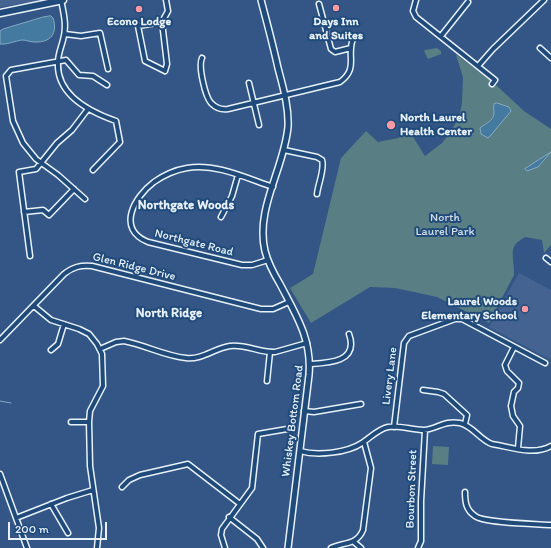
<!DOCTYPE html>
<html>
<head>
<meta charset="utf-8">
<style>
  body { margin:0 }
  #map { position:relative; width:551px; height:548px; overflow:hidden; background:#335686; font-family:Itim,sans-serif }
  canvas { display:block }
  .scale { position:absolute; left:8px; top:522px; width:99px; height:18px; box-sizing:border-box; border:2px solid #e8f1f8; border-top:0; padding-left:5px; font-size:12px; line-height:14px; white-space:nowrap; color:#e8f1f8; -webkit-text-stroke:3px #1f4a7a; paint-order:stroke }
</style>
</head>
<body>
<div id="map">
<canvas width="551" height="548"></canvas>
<div class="scale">200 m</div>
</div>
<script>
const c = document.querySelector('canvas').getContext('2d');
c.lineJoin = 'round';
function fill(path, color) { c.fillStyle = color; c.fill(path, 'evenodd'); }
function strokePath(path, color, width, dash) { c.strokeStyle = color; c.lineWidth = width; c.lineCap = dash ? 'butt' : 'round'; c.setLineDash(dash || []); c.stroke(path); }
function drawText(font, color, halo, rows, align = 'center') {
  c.font = font + ' Itim,sans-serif'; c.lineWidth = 4; c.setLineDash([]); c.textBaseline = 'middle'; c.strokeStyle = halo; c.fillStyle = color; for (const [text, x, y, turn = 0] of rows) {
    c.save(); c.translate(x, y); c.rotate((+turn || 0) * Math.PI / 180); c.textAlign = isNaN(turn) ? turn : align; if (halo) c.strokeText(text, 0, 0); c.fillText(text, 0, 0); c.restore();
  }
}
fill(new Path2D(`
  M 0,0 L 43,0 L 0,7 Z
  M 519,273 L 551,290 L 551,360 L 489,327 Z`), '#456391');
fill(new Path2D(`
  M 437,48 L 441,51 L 441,54 L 428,59 L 424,51 L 425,50 Z
  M 456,55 L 457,55 L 496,85 L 524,111 L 551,129 L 551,245 L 544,253 L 542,240 L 525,237 C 522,239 517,242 515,245 C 510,251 515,267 514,275 L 489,323 L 437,297 L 395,288 L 370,287 L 311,323 L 290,288 L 313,274 L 341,158 L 366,131 L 378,142 L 398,138 L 410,132 L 425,156 L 442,143 L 452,130 L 460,114 L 462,103 L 463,77 Z
  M 433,446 L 449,447 L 448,465 L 432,464 Z`), '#597e83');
const water = new Path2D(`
  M 51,16 L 53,18 C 58,33 51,43 34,42 C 30,42 27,40 22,40 C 15,41 6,45 0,44 L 0,31 L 3,29 L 43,17 Z
  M 497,103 L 509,107 L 511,111 L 491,135 L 488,138 L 481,134 L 480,128 C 485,124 493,121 494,114 C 494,110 493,108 494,104 Z
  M 551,152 L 538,167 L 527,171 L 525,169 Z`);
fill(water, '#447aa0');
strokePath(water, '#86aac3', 1);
strokePath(new Path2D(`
  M 0,401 L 11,403`), '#86aac3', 1);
const minor = new Path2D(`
  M 61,0 C 64,14 67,27 63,40 C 61,48 58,54 58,62 C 56,95 90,112 116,121 L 120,142 L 93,170
  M 416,0 L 413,11 L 416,17 L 495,80 L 492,84
  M 319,4 L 331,49 L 335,52 L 351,48
  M 162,22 L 138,26 L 145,61 L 165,71 L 167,64 L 162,22 L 168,11 L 166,0
  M 65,34 L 81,36 L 100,33 L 108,69
  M 441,36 L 468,2
  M 540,48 L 551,58
  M 202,58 C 198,66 205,96 211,103 C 216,108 222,110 228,109 L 340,82 C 359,68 346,56 353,39
  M 478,66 L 493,49 L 544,0
  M 249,83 L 259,125
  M 284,150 L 317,157 L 322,160 C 325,169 318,184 317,194
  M 85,199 L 58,175 L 36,159 L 23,143 L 13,121 L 6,76 L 11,70 L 66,60 L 79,75 L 93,76 L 107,85
  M 24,212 L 43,210 L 49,215 L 74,189
  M 221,217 L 232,196 L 238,175
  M 30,256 L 19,172 L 36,169 L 57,143 L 72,130 L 88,109
  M 546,258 L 551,262
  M 268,260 L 252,265 L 242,265 L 148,242 C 116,229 134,197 154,182 C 164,175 175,170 187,168 C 216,163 246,178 273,187
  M 34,306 L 51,320 L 79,329 L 89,334 L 97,344 L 102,354 L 103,386 L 90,411 L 89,422 L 90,466 L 99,528 L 97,548
  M 0,340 L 64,274 C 73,267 80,265 92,266 L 261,309 L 273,309 L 289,302
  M 514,347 L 505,365 L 507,371 L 519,383 L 518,388 L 514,392 L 511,406 L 513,416 L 520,426 L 518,448
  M 100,349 L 116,342 L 124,341 C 145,345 165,356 186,358 C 202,360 215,348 230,346 C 246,344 260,353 275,352 L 307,343
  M 51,350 L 58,344 L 64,324
  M 310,364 C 329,363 359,362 349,334
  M 267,381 L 270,352
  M 423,390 L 438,392 L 444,394 L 467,415 L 465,424
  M 304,411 L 314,412 L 361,404
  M 71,422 L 89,422
  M 394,427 L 404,343 L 409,336 L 455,319 L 462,319 L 545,363
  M 300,451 C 317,456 347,453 362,443 C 370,438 378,429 388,427 C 400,425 412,430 424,430 C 437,429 444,420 460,423 C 473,426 480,440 492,444 C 511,447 533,456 551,446
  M 0,474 L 27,548
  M 122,487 L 129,480 L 140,475 L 188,464 L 240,504
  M 465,492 C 465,502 466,510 475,516 C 483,523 537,524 551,525
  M 51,504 L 68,533
  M 229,517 L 257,539 L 263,548
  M 16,518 L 67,498 L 93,490
  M 354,542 L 361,548
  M 225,548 L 221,535 L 222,529 L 252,488 L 258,434 L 293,428
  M 331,548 C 344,542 357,545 363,530 L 371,468 L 364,442
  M 418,548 L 421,541 L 421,501 L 425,430`);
const tertiary = new Path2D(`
  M 261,0 C 267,23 273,45 278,68 C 283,87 289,107 288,127 C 284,169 255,209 265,251 C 268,263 274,274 280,284 C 296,315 312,339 309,375 L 288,548`);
const primary = new Path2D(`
  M 0,13 L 63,0`);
strokePath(minor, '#e8f1f8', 7);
strokePath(tertiary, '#e8f1f8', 8);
strokePath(primary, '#e8f1f8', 9);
strokePath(minor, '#1f4a7a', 4);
strokePath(tertiary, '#1f4a7a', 5);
strokePath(primary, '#1f4a7a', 6);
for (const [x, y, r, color] of [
  [336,8,4,"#ff9aa2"],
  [139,9,4,"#ff9aa2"],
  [391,125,5,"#ff9aa2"],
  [525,309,4,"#ff9aa2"]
]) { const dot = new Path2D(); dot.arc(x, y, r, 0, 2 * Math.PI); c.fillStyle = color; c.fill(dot); strokePath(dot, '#1f4a7a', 1.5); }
drawText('bold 12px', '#e8f1f8', '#1f4a7a', [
  ["Econo Lodge",139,22],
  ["Days Inn",336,22],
  ["and Suites",336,36],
  ["North Laurel",400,118,"left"],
  ["Health Center",400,132,"left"],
  ["Laurel Woods",517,302,"right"],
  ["Elementary School",517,316,"right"]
]);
drawText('12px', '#d3e0e6', '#1f4a7a', [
  ["North",445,218],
  ["Laurel Park",445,232]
]);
drawText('12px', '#e8f1f8', '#1f4a7a', [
  ["Northgate Road",194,243,14],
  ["Glen Ridge Drive",134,267,14],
  ["Livery Lane",390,376,-83],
  ["Whiskey Bottom Road",293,421,-83],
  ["Bourbon Street",412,489,-88]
]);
drawText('bold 13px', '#e8f1f8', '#1f4a7a', [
  ["Northgate Woods",186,206],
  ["North Ridge",169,314]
]);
</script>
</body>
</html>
